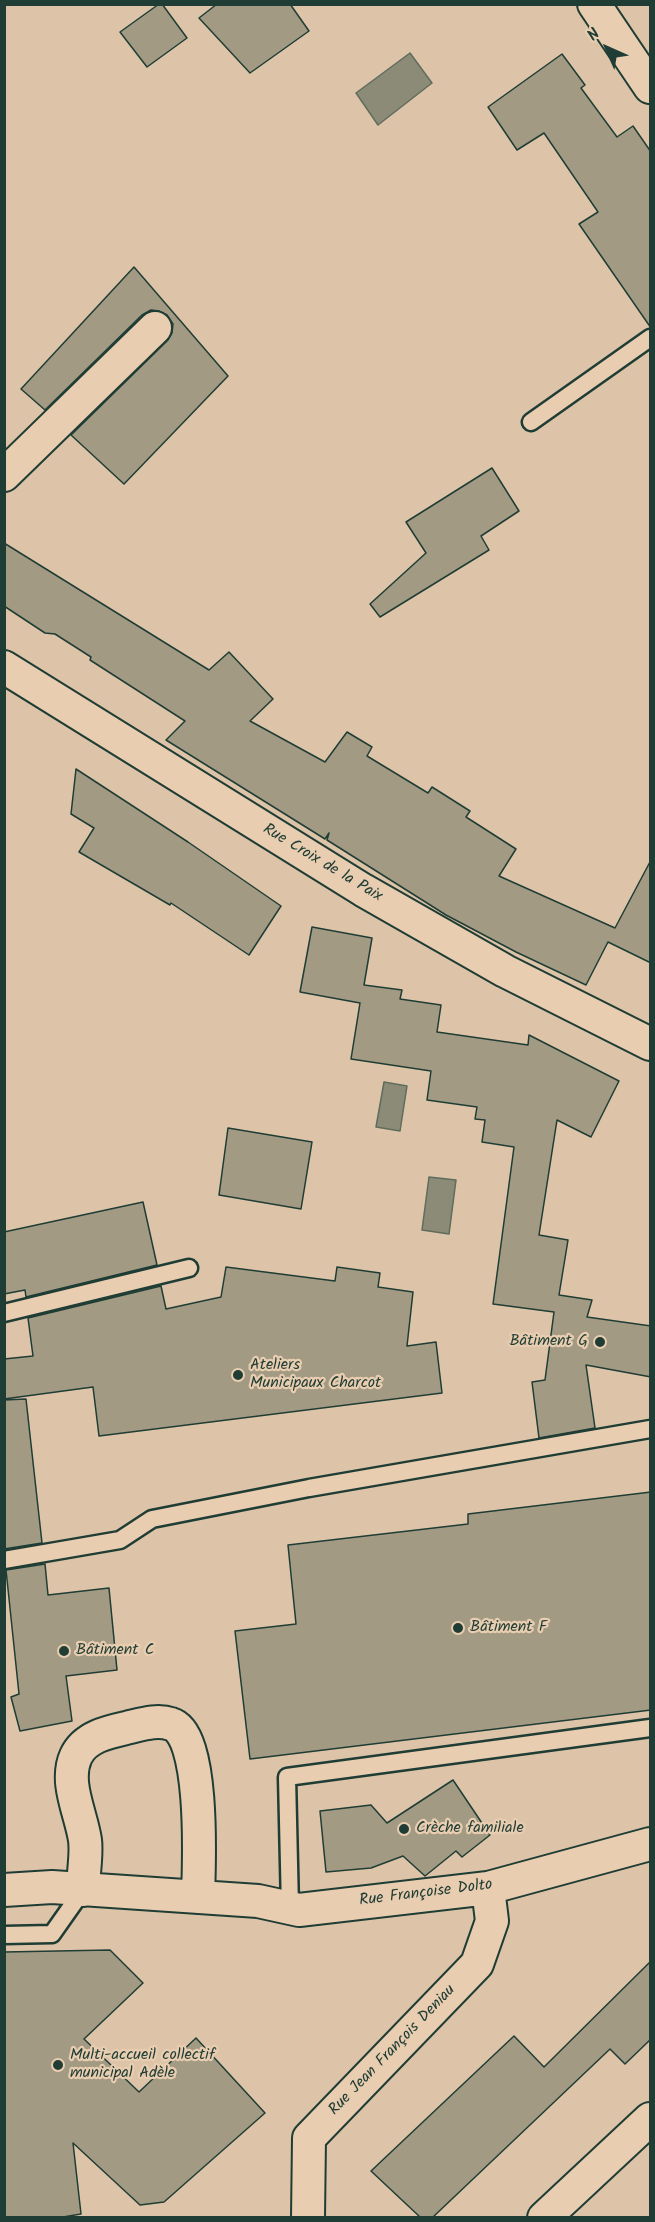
<!DOCTYPE html>
<html>
<head>
<meta charset="utf-8">
<style>
  body { margin:0 }
  #map { position:relative; width:655px; height:2222px; overflow:hidden; background:#ddc4a8; font-family:Kalam,sans-serif }
  canvas { display:block }
  .frame { position:absolute; inset:0; border:6px solid #1f3d34; pointer-events:none }
  .north { position:absolute; left:577px; top:18px; width:60px; height:60px; -webkit-text-stroke:4px #e9cdb0; paint-order:stroke; rotate:315deg; font-size:16px; font-weight:700; line-height:24px; text-align:center; color:#1f3d34 }
  .north::after { content:''; display:block; margin:auto; width:21px; height:27px; background:#1f3d34; clip-path:polygon(50% 0,100% 100%,50% 72%,0 100%) }
</style>
</head>
<body>
<div id="map">
<canvas width="655" height="2222"></canvas>
<div class="frame"></div>
<div class="north">N</div>
</div>
<script>
const c = document.querySelector('canvas').getContext('2d');
c.lineJoin = 'round';
function fill(path, color) { c.fillStyle = color; c.fill(path, 'evenodd'); }
function strokePath(path, color, width, dash) { c.strokeStyle = color; c.lineWidth = width; c.lineCap = dash ? 'butt' : 'round'; c.setLineDash(dash || []); c.stroke(path); }
function drawText(font, color, halo, rows, align = 'center') {
  c.font = font + ' Kalam,sans-serif'; c.lineWidth = 4.5; c.setLineDash([]); c.textBaseline = 'middle'; c.strokeStyle = halo; c.fillStyle = color; for (const [text, x, y, turn = 0] of rows) {
    c.save(); c.translate(x, y); c.rotate((+turn || 0) * Math.PI / 180); c.textAlign = isNaN(turn) ? turn : align; if (halo) c.strokeText(text, 0, 0); c.fillText(text, 0, 0); c.restore();
  }
}
const water = new Path2D(`
  M 410,53 L 432,83 L 378,125 L 356,93 Z
  M 384,1082 L 407,1086 L 400,1131 L 376,1127 Z
  M 429,1177 L 456,1180 L 449,1234 L 422,1230 Z`);
fill(water, '#8c8b77');
strokePath(water, '#606c5c', 1.5);
const building = new Path2D(`
  M 159,4 L 162,4 L 187,38 L 147,67 L 120,32 Z
  M 217,4 L 290,4 L 309,31 L 250,73 L 199,18 Z
  M 562,54 L 585,85 L 581,88 L 617,137 L 633,126 L 651,152 L 651,328 L 579,224 L 598,212 L 544,133 L 517,150 L 488,107 Z
  M 134,267 L 228,376 L 124,484 L 71,435 L 168,340 L 172,333 L 173,324 L 167,315 L 159,311 L 151,310 L 142,315 L 45,410 L 21,389 Z
  M 492,468 L 519,511 L 481,536 L 489,550 L 380,617 L 370,604 L 426,553 L 406,522 Z
  M 4,543 L 209,670 L 229,652 L 273,699 L 250,721 L 325,762 L 347,732 L 372,747 L 367,756 L 428,793 L 432,787 L 470,811 L 466,817 L 516,849 L 499,876 L 615,928 L 651,860 L 651,963 L 608,942 L 586,985 L 516,952 L 446,915 L 327,840 L 329,833 L 325,839 L 166,740 L 185,721 L 90,660 L 91,657 L 55,634 L 45,633 L 4,606 Z
  M 76,769 L 188,842 L 281,906 L 249,955 L 171,903 L 170,905 L 79,852 L 94,828 L 71,814 Z
  M 312,927 L 372,938 L 364,985 L 402,990 L 400,999 L 441,1005 L 437,1032 L 528,1045 L 529,1035 L 619,1081 L 591,1137 L 557,1120 L 539,1235 L 568,1240 L 559,1295 L 592,1300 L 587,1317 L 651,1326 L 651,1377 L 586,1365 L 595,1428 L 539,1438 L 532,1382 L 545,1380 L 554,1312 L 493,1304 L 514,1147 L 482,1142 L 485,1120 L 475,1119 L 477,1107 L 427,1100 L 431,1071 L 351,1059 L 360,1003 L 300,992 Z
  M 228,1128 L 312,1142 L 301,1209 L 219,1195 Z
  M 143,1202 L 157,1265 L 26,1297 L 25,1290 L 4,1294 L 4,1232 Z
  M 226,1267 L 335,1281 L 337,1267 L 380,1273 L 378,1287 L 413,1292 L 407,1346 L 436,1342 L 442,1393 L 99,1436 L 93,1387 L 4,1399 L 4,1359 L 33,1356 L 28,1318 L 161,1286 L 166,1309 L 221,1297 Z
  M 26,1399 L 42,1543 L 4,1549 L 4,1400 Z
  M 651,1492 L 651,1710 L 250,1759 L 235,1631 L 296,1624 L 288,1545 L 468,1524 L 468,1514 Z
  M 45,1564 L 48,1595 L 109,1588 L 117,1670 L 66,1676 L 72,1721 L 20,1731 L 11,1697 L 19,1694 L 6,1570 Z
  M 453,1780 L 490,1835 L 462,1857 L 456,1851 L 425,1876 L 403,1856 L 371,1868 L 326,1872 L 320,1811 L 371,1805 L 387,1823 Z
  M 110,1950 L 143,1983 L 84,2039 L 139,2092 L 196,2038 L 265,2113 L 164,2202 L 140,2205 L 73,2143 L 81,2214 L 63,2217 L 4,2217 L 4,1952 Z
  M 651,1961 L 651,2039 L 625,2064 L 610,2049 L 433,2217 L 420,2217 L 371,2171 L 514,2036 L 544,2067 Z`);
fill(building, '#a39a84');
strokePath(building, '#1f3d34', 1.5);
const lane = new Path2D(`
  M 531,422 L 650,338
  M 4,1313 L 189,1268
  M 4,1560 L 120,1540 L 152,1519 L 309,1488 L 650,1429
  M 290,1908 L 287,1777 L 650,1728
  M 4,1935 L 52,1934 L 83,1890`);
const street = new Path2D(`
  M 594,4 L 650,87
  M 4,475 L 155,328
  M 4,667 L 363,890 L 505,971 L 650,1044
  M 4,1890 L 52,1887 L 258,1901 L 299,1910 L 488,1888 L 650,1844
  M 83,1890 C 83,1874 87,1855 85,1840 C 81,1813 64,1782 76,1756 C 85,1737 108,1732 126,1728 C 140,1725 156,1719 171,1724 C 205,1734 199,1866 198,1897
  M 308,2218 L 309,2138 L 477,1964 L 492,1921 L 488,1888
  M 544,2218 L 650,2119`);
strokePath(lane, '#1f3d34', 21);
strokePath(street, '#1f3d34', 36);
strokePath(lane, '#e9cdb0', 16);
strokePath(street, '#e9cdb0', 32);
for (const [x, y, r, color] of [
  [600,1342,6,"#1f3d34"],
  [238,1375,6,"#1f3d34"],
  [458,1628,6,"#1f3d34"],
  [64,1651,6,"#1f3d34"],
  [404,1829,6,"#1f3d34"],
  [58,2065,6,"#1f3d34"]
]) { const dot = new Path2D(); dot.arc(x, y, r, 0, 2 * Math.PI); c.fillStyle = color; c.fill(dot); strokePath(dot, '#e9cdb0', 2); }
drawText('16px', '#1f3d34', '#e9cdb0', [
  ["Rue Croix de la Paix",322,864,31],
  ["Rue Françoise Dolto",426,1894,-7],
  ["Rue Jean François Deniau",393,2051,-46]
]);
drawText('16px', '#1f3d34', '#e9cdb0', [
  ["Bâtiment G",588,1342,"right"],
  ["Ateliers",250,1366],
  ["Municipaux Charcot",250,1384],
  ["Bâtiment F",470,1628],
  ["Bâtiment C",76,1651],
  ["Crèche familiale",416,1829],
  ["Multi-accueil collectif",70,2056],
  ["municipal Adèle",70,2074]
], 'left');
</script>
</body>
</html>
